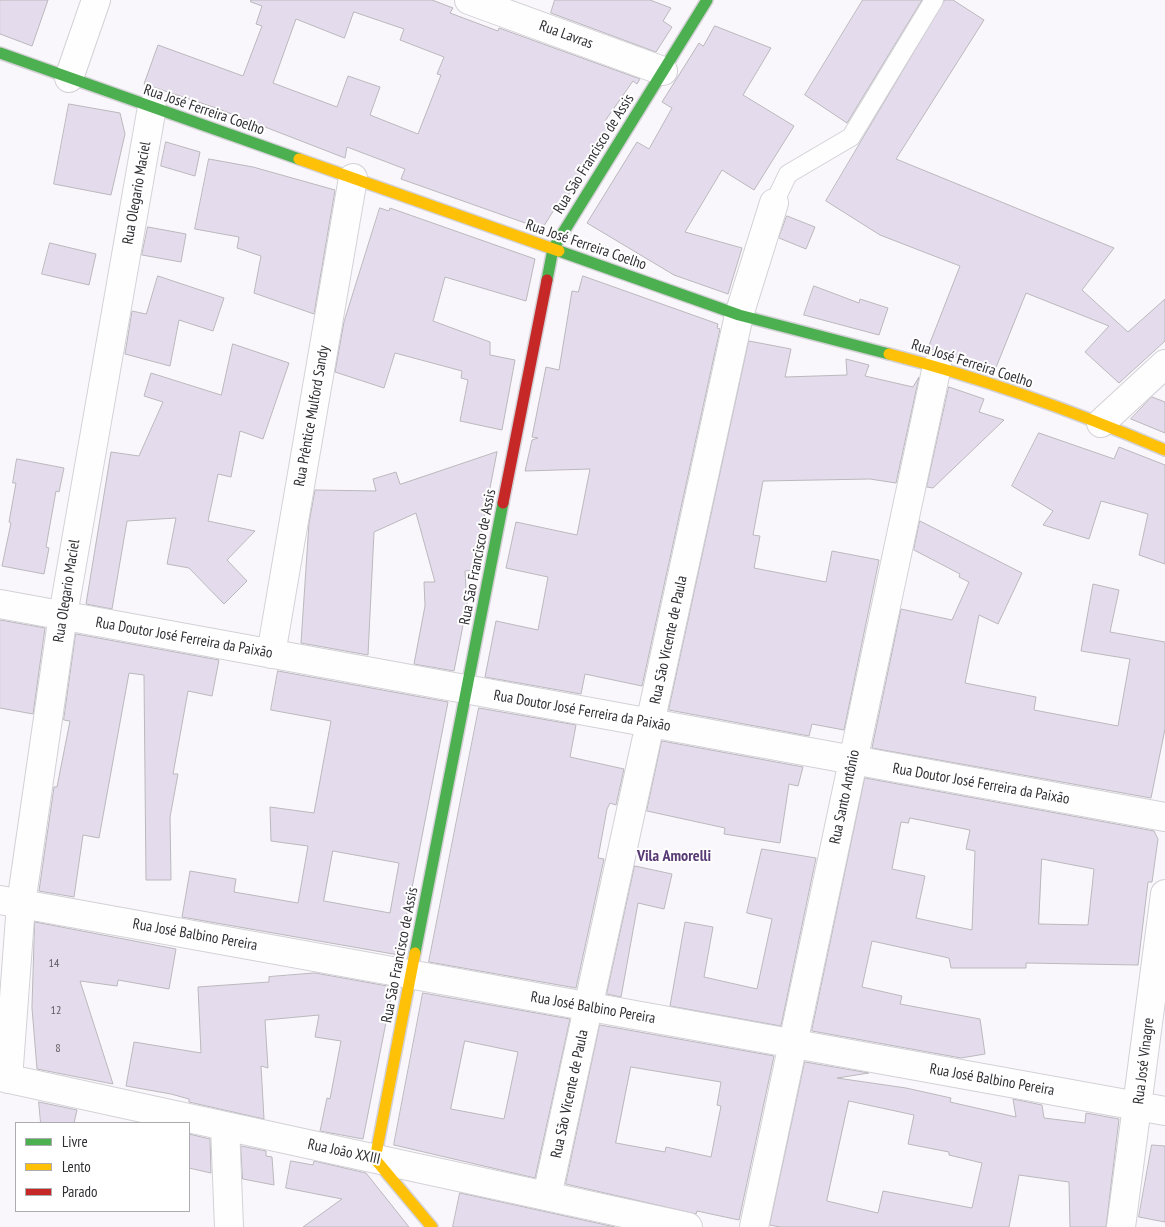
<!DOCTYPE html>
<html>
<head>
<meta charset="utf-8">
<style>
  body { margin:0 }
  #map { position:relative; width:1165px; height:1227px; overflow:hidden; background:#f9f6fc; font-family:"PT Sans Narrow",sans-serif }
  canvas { display:block }
  .legend { position:absolute; left:15px; top:1122px; width:175px; height:90px; box-sizing:border-box; background:#fff; border:1px solid #acabad; margin:0; padding:6px 9px; list-style:none; font-size:15px; color:#302e32 }
  .legend li { display:flex; align-items:center; gap:10px; height:25px }
  .legend b { width:25px; border:1px solid #acabad }
</style>
</head>
<body>
<div id="map">
<canvas width="1165" height="1227"></canvas>
<ul class="legend">
<li><b style="height:6px;background:#4caf50"></b>Livre</li>
<li><b style="height:6px;background:#ffc107"></b>Lento</li>
<li><b style="height:6px;background:#c62828"></b>Parado</li>
</ul>
</div>
<script>
const c = document.querySelector('canvas').getContext('2d');
c.lineJoin = 'round';
function fill(path, color) { c.fillStyle = color; c.fill(path, 'evenodd'); }
function strokePath(path, color, width, dash) { c.strokeStyle = color; c.lineWidth = width; c.lineCap = dash ? 'butt' : 'round'; c.setLineDash(dash || []); c.stroke(path); }
function drawText(font, color, halo, rows, align = 'center') {
  c.font = font + ' "PT Sans Narrow",sans-serif'; c.lineWidth = 4; c.setLineDash([]); c.textBaseline = 'middle'; c.strokeStyle = halo; c.fillStyle = color; for (const [text, x, y, turn = 0] of rows) {
    c.save(); c.translate(x, y); c.rotate((+turn || 0) * Math.PI / 180); c.textAlign = isNaN(turn) ? turn : align; if (halo) c.strokeText(text, 0, 0); c.fillText(text, 0, 0); c.restore();
  }
}
const building = new Path2D(`
  M 0,0 L 48,0 L 32,46 L 0,34 Z
  M 251,0 L 432,0 L 453,8 L 450,13 L 498,31 L 499,28 L 640,79 L 637,84 L 633,81 L 605,121 L 611,125 L 561,207 L 557,205 L 542,229 L 401,179 L 405,169 L 347,147 L 345,158 L 216,108 L 144,84 L 158,45 L 243,76 L 262,26 L 256,24 L 262,6 L 251,2 ZM 354,12 L 404,29 L 400,40 L 444,57 L 437,74 L 441,75 L 418,134 L 370,115 L 380,87 L 348,76 L 337,107 L 273,83 L 296,19 L 344,38 Z
  M 555,0 L 650,0 L 671,8 L 663,21 L 672,27 L 656,52 L 551,13 Z
  M 863,0 L 922,0 L 847,123 L 805,95 Z
  M 945,0 L 953,0 L 984,20 L 896,159 L 1114,248 L 1082,290 L 1128,332 L 1165,299 L 1165,341 L 1119,383 L 1085,352 L 1109,326 L 1026,293 L 995,370 L 928,348 L 960,266 L 880,235 L 826,201 Z
  M 715,26 L 771,48 L 743,95 L 794,126 L 754,190 L 722,170 L 685,232 L 742,248 L 728,294 L 674,275 L 587,223 L 637,142 L 649,149 L 672,108 L 662,102 L 699,43 L 703,46 Z
  M 69,104 L 120,113 L 125,134 L 111,195 L 54,184 Z
  M 166,142 L 200,152 L 195,176 L 161,166 Z
  M 209,159 L 253,167 L 335,190 L 314,314 L 254,293 L 261,256 L 237,248 L 239,237 L 195,229 Z
  M 380,208 L 389,211 L 390,208 L 535,259 L 526,301 L 445,277 L 433,321 L 490,342 L 490,355 L 515,360 L 502,430 L 460,421 L 468,380 L 461,378 L 462,371 L 395,353 L 384,388 L 335,372 L 344,322 Z
  M 787,216 L 815,227 L 806,249 L 779,238 Z
  M 148,227 L 186,234 L 181,262 L 142,255 Z
  M 50,243 L 96,254 L 89,285 L 42,274 Z
  M 158,276 L 224,298 L 213,331 L 179,320 L 170,366 L 125,354 L 132,311 L 146,314 Z
  M 583,276 L 718,324 L 717,328 L 720,329 L 642,686 L 585,674 L 581,694 L 485,677 L 496,621 L 538,630 L 548,577 L 506,568 L 516,522 L 577,535 L 590,469 L 525,471 L 532,440 L 538,438 L 532,437 L 546,367 L 559,370 L 572,291 L 578,292 Z
  M 814,286 L 859,303 L 860,299 L 888,308 L 879,335 L 804,315 Z
  M 749,341 L 791,349 L 785,377 L 847,375 L 846,359 L 869,365 L 865,376 L 913,387 L 919,377 L 896,483 L 870,479 L 763,481 L 753,535 L 760,536 L 754,568 L 826,582 L 832,551 L 879,560 L 844,730 L 812,724 L 809,736 L 669,710 Z
  M 233,344 L 289,363 L 263,439 L 240,431 L 231,477 L 218,474 L 208,521 L 255,531 L 227,560 L 247,581 L 224,604 L 189,568 L 167,564 L 176,518 L 127,521 L 112,609 L 86,604 L 111,452 L 139,456 L 163,402 L 144,396 L 151,373 L 221,395 Z
  M 949,387 L 984,399 L 979,412 L 1004,420 L 933,488 L 927,487 Z
  M 1152,397 L 1165,402 L 1165,433 L 1131,419 Z
  M 1039,433 L 1114,459 L 1119,447 L 1165,465 L 1165,564 L 1139,555 L 1148,514 L 1101,501 L 1089,539 L 1043,525 L 1053,511 L 1012,486 Z
  M 497,452 L 474,570 L 465,571 L 467,605 L 454,671 L 414,664 L 425,606 L 424,582 L 435,582 L 416,513 L 374,532 L 368,655 L 301,643 L 309,523 L 315,490 L 376,491 L 373,479 L 396,472 L 400,484 Z
  M 17,459 L 64,468 L 59,492 L 56,491 L 46,547 L 49,548 L 44,574 L 2,566 L 11,523 L 9,522 L 16,483 L 13,483 Z
  M 920,521 L 1022,573 L 998,624 L 979,615 L 965,683 L 1036,697 L 1034,710 L 1118,726 L 1130,659 L 1081,651 L 1093,584 L 1119,590 L 1110,632 L 1165,642 L 1165,729 L 1151,798 L 872,748 L 901,609 L 952,620 L 969,582 L 959,577 L 960,574 L 914,550 Z
  M 0,620 L 45,628 L 33,714 L 0,708 Z
  M 76,634 L 219,660 L 212,696 L 188,691 L 173,774 L 178,774 L 170,817 L 171,880 L 146,880 L 144,675 L 129,673 L 99,838 L 83,835 L 74,897 L 39,891 L 54,787 L 57,787 L 70,721 L 64,720 Z
  M 278,671 L 448,702 L 399,955 L 182,917 L 190,871 L 236,879 L 234,892 L 298,903 L 308,846 L 271,841 L 270,807 L 314,813 L 331,721 L 271,710 ZM 333,851 L 399,863 L 390,913 L 324,901 Z
  M 479,708 L 576,725 L 570,757 L 624,769 L 616,805 L 610,803 L 607,809 L 598,858 L 604,859 L 576,988 L 429,962 Z
  M 662,741 L 803,767 L 798,786 L 789,784 L 780,843 L 724,834 L 725,828 L 647,811 Z
  M 865,778 L 1154,831 L 1158,839 L 1152,882 L 1148,882 L 1138,965 L 1026,963 L 1026,968 L 951,968 L 949,958 L 872,941 L 862,987 L 902,996 L 900,1004 L 980,1019 L 985,1054 L 961,1058 L 812,1031 ZM 910,818 L 970,830 L 966,849 L 975,851 L 972,930 L 916,918 L 925,876 L 892,869 L 901,822 L 908,823 ZM 1042,859 L 1094,869 L 1088,925 L 1039,924 Z
  M 762,849 L 816,858 L 781,1026 L 670,1006 L 685,922 L 713,927 L 704,977 L 757,989 L 772,919 L 747,913 Z
  M 635,866 L 672,874 L 664,909 L 638,903 L 621,997 L 607,994 Z
  M 35,922 L 176,949 L 169,989 L 118,980 L 117,986 L 80,981 L 113,1084 L 37,1069 L 32,1008 Z
  M 315,973 L 393,987 L 363,1139 L 320,1131 L 327,1098 L 330,1099 L 341,1041 L 315,1037 L 319,1015 L 265,1020 L 268,1068 L 261,1066 L 264,1119 L 189,1102 L 189,1099 L 171,1094 L 126,1086 L 134,1042 L 201,1053 L 198,987 L 269,982 L 269,977 Z
  M 423,993 L 570,1019 L 535,1178 L 394,1145 ZM 465,1041 L 518,1052 L 504,1119 L 451,1109 Z
  M 600,1025 L 774,1056 L 739,1220 L 697,1211 L 696,1214 L 566,1184 ZM 631,1067 L 721,1082 L 717,1105 L 721,1106 L 711,1157 L 666,1147 L 665,1152 L 616,1143 Z
  M 805,1062 L 869,1073 L 837,1078 L 906,1088 L 951,1098 L 950,1102 L 1016,1117 L 1013,1099 L 1042,1105 L 1044,1118 L 1085,1123 L 1086,1113 L 1119,1119 L 1106,1227 L 1070,1227 L 1069,1182 L 1019,1175 L 1009,1227 L 780,1227 L 770,1225 ZM 849,1101 L 914,1115 L 908,1144 L 949,1152 L 949,1155 L 982,1163 L 972,1208 L 883,1191 L 878,1213 L 827,1201 Z
  M 39,1102 L 77,1110 L 74,1123 L 41,1123 Z
  M 189,1134 L 210,1139 L 211,1173 L 189,1168 Z
  M 1152,1145 L 1165,1146 L 1165,1222 L 1139,1217 Z
  M 241,1146 L 266,1151 L 266,1156 L 272,1157 L 274,1185 L 243,1179 Z
  M 291,1161 L 313,1165 L 314,1161 L 366,1173 L 409,1227 L 303,1227 L 342,1199 L 286,1188 Z
  M 460,1193 L 615,1227 L 453,1227 Z`);
fill(building, '#e4dcec');
strokePath(building, '#bab8bc', 1);
const lane = new Path2D(`
  M 774,203 L 788,174 L 851,137 L 934,0`);
const street = new Path2D(`
  M 469,0 L 663,71
  M 69,78 L 96,0
  M 1101,423 L 1165,364
  M 0,604 L 1165,817
  M 271,654 L 353,178
  M 0,900 L 1165,1111
  M 0,1077 L 688,1227
  M 8,1079 L 21,904 L 63,615 L 152,107
  M 225,1126 L 229,1227
  M 547,1196 L 739,315 L 774,203
  M 754,1227 L 937,366
  M 1121,1227 L 1165,894`);
const fast = new Path2D(`
  M 0,53 L 299,159
  M 559,251 L 739,315 L 889,354
  M 547,280 L 553,249 L 707,0
  M 415,953 L 503,503`);
const slow = new Path2D(`
  M 299,159 L 559,251
  M 889,354 C 983,378 1076,412 1165,450
  M 415,953 L 375,1159 L 432,1227`);
const jam = new Path2D(`
  M 503,503 L 547,280`);
strokePath(lane, '#d3d1d6', 20);
strokePath(street, '#d3d1d6', 30);
strokePath(fast, '#d3d1d6', 14);
strokePath(slow, '#d3d1d6', 14);
strokePath(jam, '#d3d1d6', 14);
strokePath(lane, '#fefeff', 18);
strokePath(street, '#fefeff', 28);
strokePath(fast, '#4caf50', 11);
strokePath(slow, '#ffc107', 11);
strokePath(jam, '#c62828', 11);
drawText('12px', '#5d5a60', null, [
  ["14",54,964],
  ["12",56,1011],
  ["8",58,1049]
]);
drawText('15px', '#302e32', '#fff', [
  ["Rua Lavras",566,35,20],
  ["Rua José Ferreira Coelho",204,110,19],
  ["Rua São Francisco de Assis",594,154,-58],
  ["Rua Olegario Maciel",137,193,-80],
  ["Rua José Ferreira Coelho",586,245,19],
  ["Rua José Ferreira Coelho",972,364,18],
  ["Rua Prêntice Mulford Sandy",312,416,-80],
  ["Rua São Francisco de Assis",478,557,-79],
  ["Rua Olegario Maciel",67,591,-81],
  ["Rua Doutor José Ferreira da Paixão",184,638,10],
  ["Rua São Vicente de Paula",669,640,-78],
  ["Rua Doutor José Ferreira da Paixão",582,711,10],
  ["Rua Doutor José Ferreira da Paixão",981,784,10],
  ["Rua Santo Antônio",845,797,-78],
  ["Rua José Balbino Pereira",195,935,10],
  ["Rua São Francisco de Assis",400,955,-79],
  ["Rua José Balbino Pereira",593,1008,10],
  ["Rua José Vinagre",1144,1061,-83],
  ["Rua José Balbino Pereira",992,1080,10],
  ["Rua São Vicente de Paula",570,1094,-78],
  ["Rua João XXIII",344,1152,12]
]);
drawText('bold 16px', '#583a75', '#fff', [
  ["Vila Amorelli",674,856]
]);
</script>
</body>
</html>
